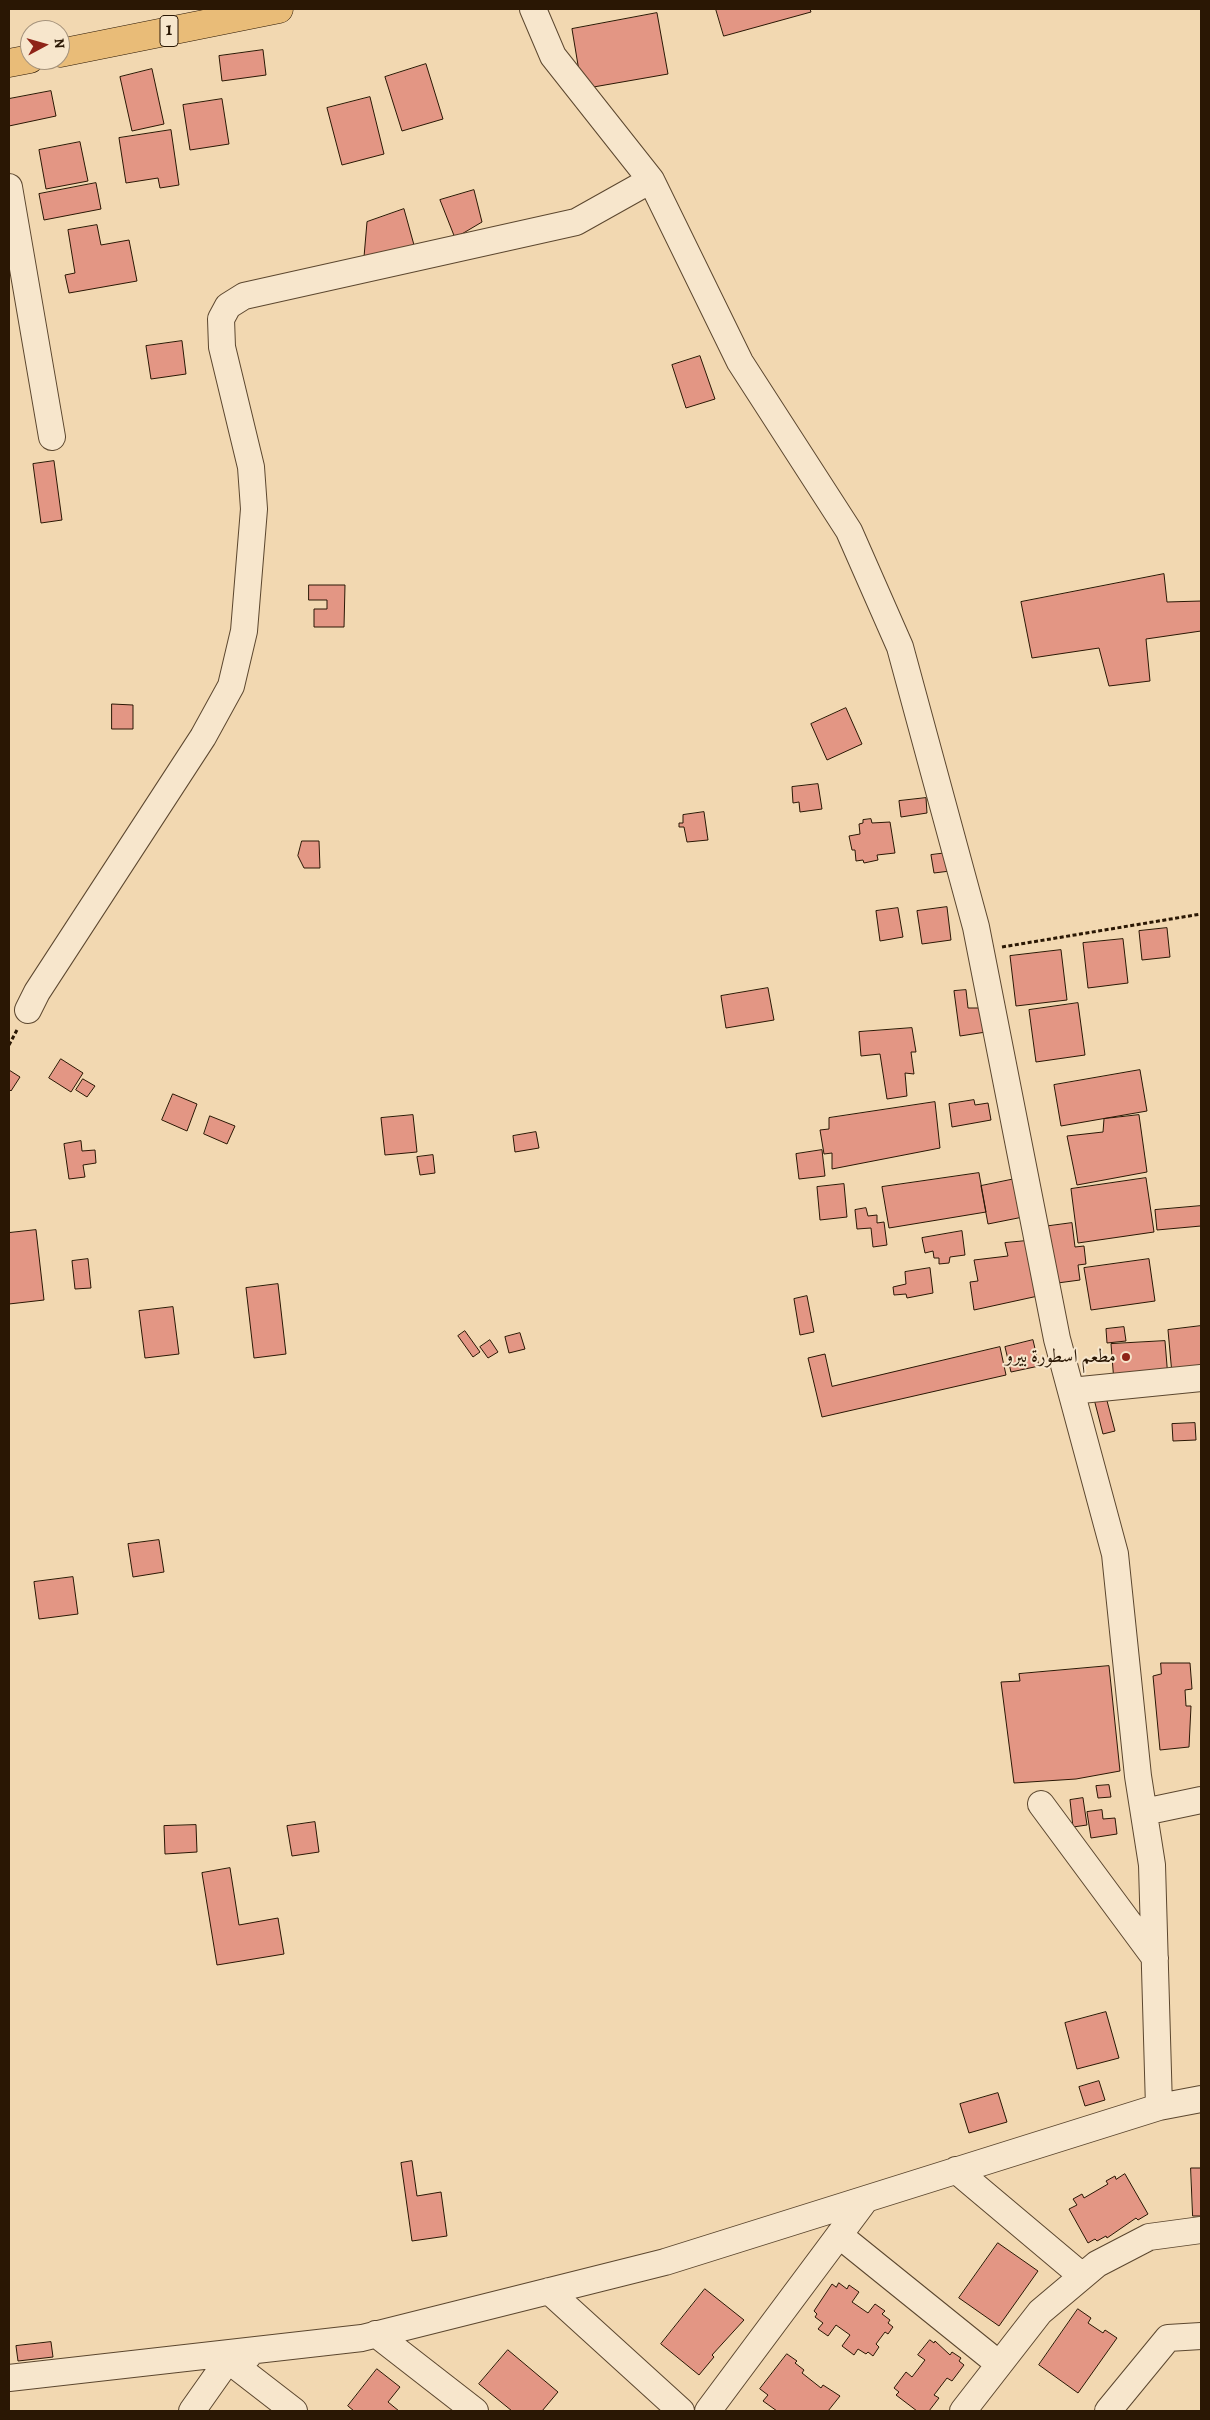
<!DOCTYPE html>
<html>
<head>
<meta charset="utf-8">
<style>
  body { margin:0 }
  #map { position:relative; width:1210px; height:2420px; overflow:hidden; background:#f2d8b1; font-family:Alegreya,serif }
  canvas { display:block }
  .frame { position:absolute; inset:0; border:10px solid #2a1704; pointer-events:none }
  .north { position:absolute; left:20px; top:20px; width:50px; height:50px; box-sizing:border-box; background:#f7e6cc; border:1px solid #a5937c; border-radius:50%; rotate:84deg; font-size:14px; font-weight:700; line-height:20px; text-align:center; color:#2a1704 }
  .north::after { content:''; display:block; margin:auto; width:18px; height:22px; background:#8f2418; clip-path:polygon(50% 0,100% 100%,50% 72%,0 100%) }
</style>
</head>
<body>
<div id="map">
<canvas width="1210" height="2420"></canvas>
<div class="frame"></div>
<div class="north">N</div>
</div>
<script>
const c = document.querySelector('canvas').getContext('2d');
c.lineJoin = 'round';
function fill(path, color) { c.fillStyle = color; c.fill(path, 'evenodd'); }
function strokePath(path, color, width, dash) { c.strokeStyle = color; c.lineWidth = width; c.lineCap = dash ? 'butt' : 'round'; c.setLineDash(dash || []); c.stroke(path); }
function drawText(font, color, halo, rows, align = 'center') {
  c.font = font + ' Alegreya,Amiri,serif'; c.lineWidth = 4; c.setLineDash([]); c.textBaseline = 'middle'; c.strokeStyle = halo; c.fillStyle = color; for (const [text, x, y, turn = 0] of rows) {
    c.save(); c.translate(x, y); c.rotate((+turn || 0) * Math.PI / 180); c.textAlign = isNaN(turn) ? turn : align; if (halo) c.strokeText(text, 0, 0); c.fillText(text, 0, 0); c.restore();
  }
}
const building = new Path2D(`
  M 716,9 L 810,9 L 811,12 L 724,36 Z
  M 657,13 L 668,74 L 582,89 L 572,29 Z
  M 263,50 L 266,75 L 222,81 L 219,56 Z
  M 426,64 L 443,119 L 402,131 L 385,77 Z
  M 152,69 L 164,124 L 132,131 L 120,77 Z
  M 51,91 L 56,116 L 9,126 L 9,99 Z
  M 370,97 L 384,154 L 342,165 L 327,108 Z
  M 222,99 L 229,144 L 190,150 L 183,105 Z
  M 171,130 L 179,185 L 160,188 L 158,178 L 126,183 L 119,138 Z
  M 80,142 L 88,181 L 46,189 L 39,150 Z
  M 96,183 L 101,209 L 44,220 L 39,194 Z
  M 474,190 L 482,222 L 455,238 L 440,200 Z
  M 404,209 L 414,245 L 364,257 L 367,222 Z
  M 97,225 L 101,245 L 129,240 L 137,281 L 69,293 L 65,275 L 75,273 L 68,230 Z
  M 182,341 L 186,374 L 151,379 L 146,346 Z
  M 700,356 L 715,399 L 686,408 L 672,365 Z
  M 54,461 L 62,520 L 41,523 L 33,464 Z
  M 1164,574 L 1167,602 L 1201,601 L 1201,631 L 1146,639 L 1150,681 L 1109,686 L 1099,648 L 1032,658 L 1021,602 Z
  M 309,585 L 345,585 L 344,627 L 314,627 L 314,609 L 327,609 L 327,600 L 309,600 Z
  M 112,704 L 133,705 L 133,729 L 112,729 Z
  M 846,708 L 862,744 L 827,760 L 811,724 Z
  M 818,784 L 822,809 L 800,812 L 799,802 L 793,803 L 792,787 Z
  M 926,798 L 927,813 L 901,817 L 899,801 Z
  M 704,812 L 708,840 L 687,842 L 684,827 L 679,827 L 679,823 L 683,823 L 683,815 Z
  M 871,819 L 872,823 L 890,822 L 895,853 L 877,855 L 878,860 L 864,863 L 863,860 L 856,861 L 855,850 L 852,850 L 849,836 L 860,834 L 859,824 L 863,823 L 863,820 Z
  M 302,841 L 319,841 L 320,868 L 304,868 L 298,856 Z
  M 947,853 L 950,871 L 934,873 L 931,855 Z
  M 947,907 L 951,940 L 922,944 L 917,911 Z
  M 898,908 L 903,937 L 880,941 L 876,911 Z
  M 1167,928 L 1170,957 L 1142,960 L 1139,931 Z
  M 1123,939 L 1128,983 L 1088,988 L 1083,943 Z
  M 1061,950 L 1067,1000 L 1016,1006 L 1010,956 Z
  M 768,988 L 774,1020 L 726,1028 L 721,996 Z
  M 966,990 L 968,1008 L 983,1008 L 986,1032 L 960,1036 L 954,991 Z
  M 1078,1003 L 1085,1055 L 1036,1062 L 1029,1010 Z
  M 912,1028 L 916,1052 L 911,1052 L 914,1074 L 905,1073 L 907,1096 L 887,1099 L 880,1054 L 861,1056 L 859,1032 Z
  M 61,1059 L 83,1073 L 71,1092 L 49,1078 Z
  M 9,1070 L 20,1077 L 11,1091 L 9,1089 Z
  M 1140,1070 L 1147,1111 L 1061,1126 L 1054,1085 Z
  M 83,1079 L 95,1086 L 87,1097 L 76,1090 Z
  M 173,1094 L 197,1104 L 187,1131 L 162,1120 Z
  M 974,1100 L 975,1105 L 988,1103 L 991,1120 L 952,1127 L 949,1104 Z
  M 935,1102 L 940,1148 L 832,1169 L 832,1153 L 824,1154 L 820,1130 L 829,1129 L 829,1118 Z
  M 413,1115 L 417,1152 L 385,1155 L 381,1118 Z
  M 1139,1115 L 1147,1172 L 1077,1185 L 1067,1136 L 1103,1132 L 1104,1119 Z
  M 210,1116 L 235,1126 L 227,1144 L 204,1134 Z
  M 536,1132 L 539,1148 L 515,1152 L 513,1136 Z
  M 81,1141 L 82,1151 L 95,1150 L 96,1163 L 83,1165 L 85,1177 L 69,1179 L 64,1144 Z
  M 822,1150 L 825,1176 L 799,1179 L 796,1154 Z
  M 433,1155 L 435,1173 L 420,1175 L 417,1157 Z
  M 979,1173 L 986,1212 L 889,1228 L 882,1187 Z
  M 1146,1178 L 1154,1232 L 1078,1243 L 1071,1189 Z
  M 1015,1179 L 1023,1217 L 988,1224 L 981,1186 Z
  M 844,1184 L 847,1217 L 820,1220 L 817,1187 Z
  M 1201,1206 L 1201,1226 L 1157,1230 L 1155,1210 Z
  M 866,1208 L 868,1216 L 877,1215 L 877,1223 L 884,1222 L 887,1245 L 873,1247 L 871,1228 L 857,1229 L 855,1210 Z
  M 1072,1223 L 1075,1247 L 1084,1246 L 1086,1264 L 1078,1265 L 1080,1280 L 1050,1284 L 1042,1227 Z
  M 36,1230 L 44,1300 L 9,1304 L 9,1233 Z
  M 962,1231 L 965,1255 L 950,1257 L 949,1263 L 939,1264 L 939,1258 L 934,1258 L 933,1251 L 925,1253 L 922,1238 Z
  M 1026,1241 L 1038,1296 L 974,1310 L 970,1282 L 978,1281 L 974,1260 L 1008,1256 L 1005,1243 Z
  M 88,1259 L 91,1288 L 75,1289 L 72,1261 Z
  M 1149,1259 L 1155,1301 L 1091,1310 L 1084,1268 Z
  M 930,1268 L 933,1293 L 907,1298 L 906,1294 L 894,1295 L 893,1287 L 906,1284 L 905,1272 Z
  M 278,1284 L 286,1354 L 254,1358 L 246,1288 Z
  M 807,1296 L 814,1332 L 800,1335 L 794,1299 Z
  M 173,1307 L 179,1354 L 145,1358 L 139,1311 Z
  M 1201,1326 L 1201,1371 L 1172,1374 L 1168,1330 Z
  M 1124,1327 L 1126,1341 L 1107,1343 L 1106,1329 Z
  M 465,1331 L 480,1352 L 473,1357 L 458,1336 Z
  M 520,1333 L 525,1349 L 509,1353 L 505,1337 Z
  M 490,1340 L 498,1352 L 488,1358 L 480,1347 Z
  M 1033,1340 L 1039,1366 L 1011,1372 L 1005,1347 Z
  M 1165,1341 L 1168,1378 L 1114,1382 L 1111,1344 Z
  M 1000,1347 L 1006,1375 L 822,1417 L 808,1358 L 825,1354 L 832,1386 Z
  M 1106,1397 L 1115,1431 L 1103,1434 L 1094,1399 Z
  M 1195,1423 L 1196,1440 L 1173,1441 L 1172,1424 Z
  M 159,1540 L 164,1572 L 133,1577 L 128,1544 Z
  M 73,1577 L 78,1614 L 39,1619 L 34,1582 Z
  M 1161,1663 L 1190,1663 L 1192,1689 L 1185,1690 L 1186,1706 L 1191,1706 L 1189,1747 L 1160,1750 L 1153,1676 L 1161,1674 Z
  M 1109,1666 L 1120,1771 L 1076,1779 L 1014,1783 L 1001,1682 L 1020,1681 L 1019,1674 Z
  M 1109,1785 L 1111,1797 L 1098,1798 L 1096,1786 Z
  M 1083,1798 L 1087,1825 L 1073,1827 L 1070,1800 Z
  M 1102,1810 L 1103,1819 L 1115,1818 L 1117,1834 L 1091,1838 L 1087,1812 Z
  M 315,1822 L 319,1852 L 292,1856 L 287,1826 Z
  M 196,1825 L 197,1852 L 165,1854 L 164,1826 Z
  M 230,1868 L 239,1925 L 278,1918 L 284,1954 L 217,1965 L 202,1873 Z
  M 1106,2012 L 1119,2058 L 1077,2069 L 1065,2023 Z
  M 1099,2081 L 1105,2100 L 1085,2106 L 1079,2087 Z
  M 998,2093 L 1007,2122 L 969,2133 L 960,2104 Z
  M 412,2161 L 417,2196 L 441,2192 L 447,2236 L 412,2241 L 401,2163 Z
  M 1191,2168 L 1201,2168 L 1201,2216 L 1193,2216 Z
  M 1125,2174 L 1148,2214 L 1138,2220 L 1136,2218 L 1107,2238 L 1106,2236 L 1097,2241 L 1095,2239 L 1088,2243 L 1069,2209 L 1077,2205 L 1073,2199 L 1082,2194 L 1084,2198 L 1108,2184 L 1106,2181 L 1115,2176 L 1116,2179 Z
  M 998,2243 L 1038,2271 L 999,2326 L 959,2298 Z
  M 839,2283 L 847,2289 L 849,2285 L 859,2292 L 852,2302 L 868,2313 L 875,2304 L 885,2311 L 882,2314 L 890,2320 L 888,2323 L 893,2327 L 888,2334 L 885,2332 L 876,2344 L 879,2347 L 873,2356 L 868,2352 L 866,2354 L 858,2349 L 854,2355 L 842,2346 L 850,2335 L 836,2325 L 828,2336 L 818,2329 L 823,2323 L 815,2317 L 817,2314 L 814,2311 L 832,2284 L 836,2287 Z
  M 705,2289 L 744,2320 L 712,2355 L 714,2357 L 699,2375 L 661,2344 Z
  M 1078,2309 L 1091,2318 L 1088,2323 L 1103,2333 L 1105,2330 L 1117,2338 L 1078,2393 L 1039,2365 Z
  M 930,2340 L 934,2343 L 935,2341 L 950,2355 L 952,2352 L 961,2358 L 959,2361 L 964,2365 L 952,2381 L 947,2378 L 934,2395 L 939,2398 L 929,2411 L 917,2411 L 896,2395 L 899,2392 L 894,2388 L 906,2372 L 912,2377 L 925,2360 L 918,2355 Z
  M 51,2342 L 53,2357 L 18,2361 L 16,2346 Z
  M 508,2350 L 558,2392 L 542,2411 L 512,2411 L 479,2384 Z
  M 787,2354 L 797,2361 L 795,2363 L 804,2370 L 802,2373 L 821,2388 L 823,2385 L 840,2396 L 828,2411 L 777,2411 L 763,2401 L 768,2395 L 760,2389 Z
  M 377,2369 L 400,2387 L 388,2402 L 399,2411 L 354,2411 L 348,2406 Z`);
fill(building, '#e39684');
strokePath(building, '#2a1704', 1);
const minor = new Path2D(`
  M 533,9 L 553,56 L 651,180 L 740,362 L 849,531 L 900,647 L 976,927 L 1057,1339 L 1115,1554 L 1138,1776 L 1152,1865 L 1159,2107
  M 9,187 L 52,437
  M 28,1010 L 37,992 L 203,737 L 231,686 L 244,631 L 254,509 L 251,467 L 222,347 L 221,319 L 228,306 L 244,296 L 576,222 L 651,180
  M 1071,1391 L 1201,1378
  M 1041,1804 L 1155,1958
  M 1144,1812 L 1201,1800
  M 956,2170 L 1082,2276
  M 839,2235 L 999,2364
  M 549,2291 L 681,2411
  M 376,2334 L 475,2411
  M 228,2360 L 294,2411
  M 9,2378 L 362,2338 L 665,2262 L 1159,2107 L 1201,2099
  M 192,2411 L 228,2360 L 248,2356
  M 708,2411 L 866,2199
  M 963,2411 L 1040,2312 L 1097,2264 L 1149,2237 L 1201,2230
  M 1108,2411 L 1168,2338 L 1201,2336`);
const major = new Path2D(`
  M 60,53 L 279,9
  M 9,63 L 30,59`);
strokePath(minor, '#5c472f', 28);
strokePath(major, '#2a1704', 29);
strokePath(new Path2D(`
  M 1002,947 L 1201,914
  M 9,1045 L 18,1028`), '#2a1704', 3, [4, 2.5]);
strokePath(minor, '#f7e6cc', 26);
strokePath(major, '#e9bc78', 28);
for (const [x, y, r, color] of [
  [1126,1357,5,"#8f2418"]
]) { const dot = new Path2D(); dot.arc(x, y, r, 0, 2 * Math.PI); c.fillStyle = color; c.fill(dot); strokePath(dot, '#f7e6cc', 2); }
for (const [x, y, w] of [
  [169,31,18]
]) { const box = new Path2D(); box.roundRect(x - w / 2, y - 15.5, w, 31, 4); c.fillStyle = '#f7e6cc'; c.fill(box); strokePath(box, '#2a1704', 1); }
drawText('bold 18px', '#2a1704', null, [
  ["1",169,31]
]);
drawText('19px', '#2a1704', '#f7e6cc', [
  ["مطعم اسطورة بيرو",1116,1357]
], 'right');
</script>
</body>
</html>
